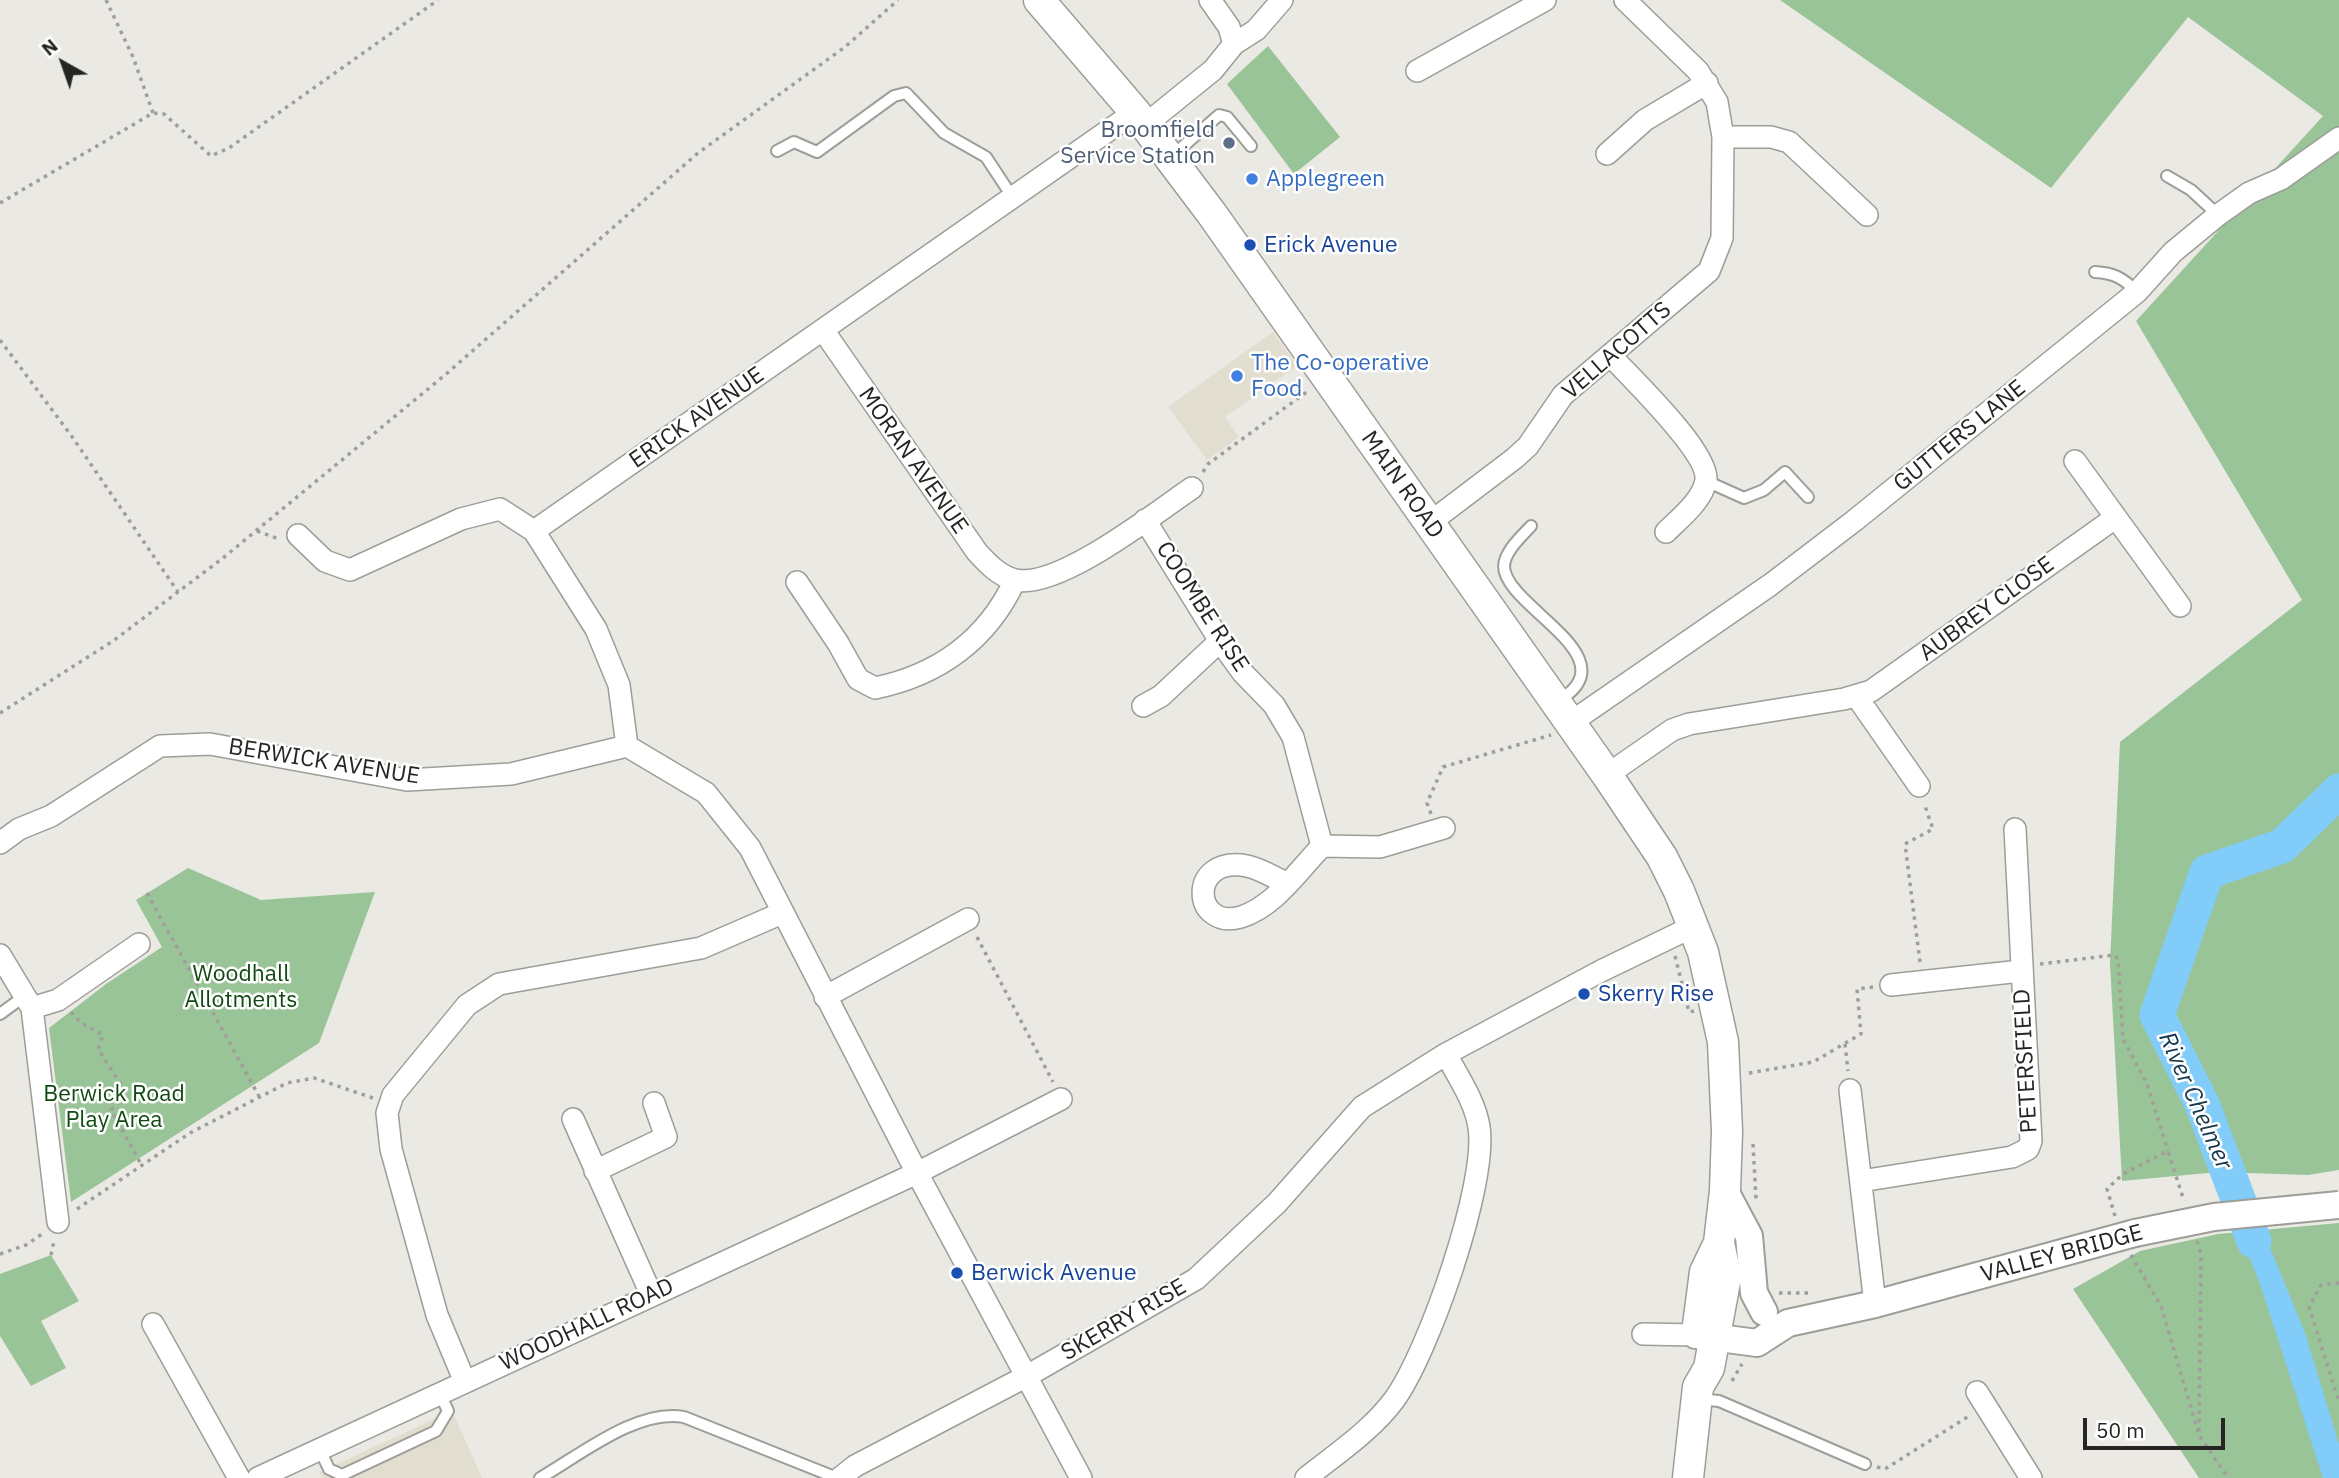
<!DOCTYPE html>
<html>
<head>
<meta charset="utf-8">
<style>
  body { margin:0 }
  #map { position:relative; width:2339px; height:1478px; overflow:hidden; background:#eae9e3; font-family:"IBM Plex Sans",sans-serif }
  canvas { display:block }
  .north { position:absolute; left:28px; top:28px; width:70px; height:70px; -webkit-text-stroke:5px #fff; paint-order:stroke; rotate:320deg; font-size:19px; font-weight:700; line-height:28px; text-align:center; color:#262523 }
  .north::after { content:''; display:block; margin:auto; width:24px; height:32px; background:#262523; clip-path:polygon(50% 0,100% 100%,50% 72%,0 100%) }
  .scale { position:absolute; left:2083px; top:1418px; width:142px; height:32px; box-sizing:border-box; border:4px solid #262523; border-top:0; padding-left:9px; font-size:21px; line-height:24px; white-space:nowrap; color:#262523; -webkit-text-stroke:5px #fff; paint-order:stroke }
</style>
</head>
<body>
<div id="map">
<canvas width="2339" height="1478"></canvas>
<div class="north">N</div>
<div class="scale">50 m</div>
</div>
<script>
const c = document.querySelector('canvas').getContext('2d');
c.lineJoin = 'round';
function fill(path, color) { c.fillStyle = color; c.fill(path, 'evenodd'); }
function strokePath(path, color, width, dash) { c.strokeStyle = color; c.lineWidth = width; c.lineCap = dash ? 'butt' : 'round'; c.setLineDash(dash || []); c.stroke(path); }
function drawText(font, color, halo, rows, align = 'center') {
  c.font = font + ' "IBM Plex Sans",sans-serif'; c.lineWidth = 5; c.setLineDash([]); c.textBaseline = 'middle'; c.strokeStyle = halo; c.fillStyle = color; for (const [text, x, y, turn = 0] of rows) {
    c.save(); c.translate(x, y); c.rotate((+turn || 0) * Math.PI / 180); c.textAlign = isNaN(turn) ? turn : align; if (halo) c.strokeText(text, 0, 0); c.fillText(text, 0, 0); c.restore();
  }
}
fill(new Path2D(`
  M 1273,332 L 1297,366 L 1225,417 L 1239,437 L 1207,460 L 1168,407 Z
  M 452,1411 L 482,1478 L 322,1478 L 319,1472 Z`), '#e1ded0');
fill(new Path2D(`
  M 1780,0 L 2339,0 L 2339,1170 L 2308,1175 L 2218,1172 L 2122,1181 L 2110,964 L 2120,742 L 2302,600 L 2136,321 L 2323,116 L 2188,17 L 2051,188 Z
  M 1268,46 L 1340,137 L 1294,174 L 1227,84 Z
  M 188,868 L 261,900 L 375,892 L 319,1043 L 71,1202 L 49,1028 L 106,984 L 162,947 L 136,900 Z
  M 2339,1223 L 2339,1478 L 2199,1478 L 2073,1289 L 2140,1251 L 2218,1234 Z
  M 51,1255 L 79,1301 L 41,1321 L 66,1368 L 31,1386 L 0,1336 L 0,1274 Z`), '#99c497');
fill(new Path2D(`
  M 2248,1194 L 2305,1333 L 2339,1444 L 2339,1478 L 2323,1478 L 2260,1284 L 2225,1197 Z`), '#82ccf9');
strokePath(new Path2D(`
  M 2254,1241 L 2202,1104 L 2157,1015 L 2207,872 L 2282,846 L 2339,791`), '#82ccf9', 35);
const service = new Path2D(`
  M 777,151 L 794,142 L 817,152 L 894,96 L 906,93 L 944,133 L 986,157 L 1013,198
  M 1172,156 L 1219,115 L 1227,117 L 1251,146
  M 2167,176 L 2191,190 L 2218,215
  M 2095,272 C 2114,273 2123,278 2137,292
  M 1706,481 L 1744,498 L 1764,490 L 1785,472 L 1808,497
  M 1531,526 C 1521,537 1505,551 1504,566 C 1504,607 1633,657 1558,701
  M 0,1014 L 26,995
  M 1699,1399 L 1719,1401 L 1865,1464
  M 320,1450 L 329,1469 L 342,1475 L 436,1431 L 448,1411 L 440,1394
  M 540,1478 C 580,1455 638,1408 684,1417 L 837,1478`);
const minor = new Path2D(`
  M 1234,44 L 1256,30 L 1282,0
  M 1417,71 L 1545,0
  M 1145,125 L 1213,70 L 1234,44 L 1229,27 L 1210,0
  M 1723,137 L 1771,137 L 1789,142 L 1867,215
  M 1607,154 L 1645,120 L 1707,83
  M 823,330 L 977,552 C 987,563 1000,577 1016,580 C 1059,589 1155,513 1192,488
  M 1610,355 C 1631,378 1709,452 1706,480 C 1703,500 1680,518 1666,532
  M 2075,461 L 2180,606
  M 1145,520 L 1220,641 L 1243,673 L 1274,705 L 1293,737 L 1322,846 L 1380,847 L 1444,828
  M 1428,524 L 1515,458 L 1528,446 L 1563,395 L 1709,271 L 1722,238 L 1723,137 L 1717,102 L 1698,71 L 1625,0
  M 534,531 L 1135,112
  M 298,535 L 325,561 L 350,570 L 461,519 L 500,509 L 534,531 L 596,629 L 619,685 L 627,746
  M 797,582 L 838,643 L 858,679 L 875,688 C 939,675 988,639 1015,580
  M 1857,697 L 1919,786
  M 1143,706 L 1161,696 L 1220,641
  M 1570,723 L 1770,585 L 1854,521 L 2137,292 L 2173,252 L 2218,215 L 2249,193 L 2281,179 L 2339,138
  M 1607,775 L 1672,730 L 1689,724 L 1844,699 L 1871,691 L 2115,518
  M 0,843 L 19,829 L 51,816 L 160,746 L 210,744 L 407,780 L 511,774 L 627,746 L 706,793 L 750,848 L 917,1173 L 1081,1478
  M 1286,883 C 1273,877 1261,869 1247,866 C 1187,855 1192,931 1241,917 C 1274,907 1299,870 1322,846
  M 0,955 L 32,1008 L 58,1222
  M 1891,985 L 2021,971
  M 825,997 L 968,919
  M 32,1008 L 58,1000 L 139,944
  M 1850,1090 L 1875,1304
  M 573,1119 L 651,1294
  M 595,1171 L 666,1137 L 654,1103
  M 1861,1181 L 2012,1157 L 2028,1149 L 2031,1141 L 2015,829
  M 153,1324 L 239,1478
  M 1643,1334 L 1696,1335
  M 465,1382 L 437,1315 L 391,1149 L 387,1113 L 393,1095 L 467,1005 L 499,984 L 701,948 L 782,913
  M 1977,1392 L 2031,1478
  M 258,1478 L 917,1173 L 1061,1099
  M 840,1478 L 855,1466 L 1027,1376 L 1196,1279 L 1277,1203 L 1362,1107 L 1446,1054 L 1601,971 L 1694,926
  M 1306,1478 C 1336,1454 1371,1431 1394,1400 C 1428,1354 1488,1183 1479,1127 C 1475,1101 1458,1077 1446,1054`);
const tertiary = new Path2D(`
  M 1725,1191 L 1749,1236 L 1754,1293 L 1764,1312
  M 1696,1335 L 1757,1343 L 1788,1323 L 1875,1304 L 2135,1233`);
const secondary = new Path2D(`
  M 1039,0 L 1135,112 L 1212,214 L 1607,775 L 1662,857 L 1679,891 L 1703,952 L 1723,1042 L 1727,1131 L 1725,1191 L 1719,1243 L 1726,1276 L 1709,1368 L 1698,1387 L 1688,1478
  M 1697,1333 L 1705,1272 L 1719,1243`);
strokePath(service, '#9e9d97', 14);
strokePath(minor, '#9e9d97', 24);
strokePath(tertiary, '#9e9d97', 30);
strokePath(secondary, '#9e9d97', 33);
strokePath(new Path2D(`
  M 106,0 L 133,57 L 153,113
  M 0,203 L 153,113 L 164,114 L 211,156 L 229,148 L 438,0
  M 0,340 L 73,438 L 178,592
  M 1203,472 L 1208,464 L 1308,391
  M 257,531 L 279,539
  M 0,713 L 113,641 L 223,558 L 445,375 L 698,153 L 845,47 L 898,0
  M 1431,814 L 1427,803 L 1443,767 L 1551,735
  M 147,893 L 260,1098
  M 977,937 L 1053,1082
  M 1675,956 L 1689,1012 L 1694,1011
  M 1920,962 L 1905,844 L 1933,829 L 1924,803
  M 2040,964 L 2114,955 L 2118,959 L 2123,1039 L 2147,1084 L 2168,1151
  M 71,1012 L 80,1022 L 103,1035 L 98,1049 L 127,1094 L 111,1110 L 142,1166
  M 1845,1044 L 1848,1071
  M 1749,1073 L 1813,1062 L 1861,1034 L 1857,989 L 1873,987
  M 1753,1144 L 1756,1199
  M 77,1209 L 190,1133 L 287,1083 L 314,1078 L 373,1098
  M 2115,1216 L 2107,1189 L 2123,1174 L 2168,1151 L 2184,1201
  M 2197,1241 L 2201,1254 L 2199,1435
  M 0,1254 L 26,1245 L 42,1234
  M 51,1255 L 54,1241
  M 2131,1255 L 2161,1306 L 2199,1435 L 2228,1478
  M 2339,1283 L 2321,1285 L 2309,1307 L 2339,1402
  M 1779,1293 L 1810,1293
  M 1732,1381 L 1742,1364
  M 1877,1467 L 1885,1469 L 1969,1416`), '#9f9e9a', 3.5, [3.5, 5]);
strokePath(service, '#fff', 10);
strokePath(minor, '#fff', 21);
strokePath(tertiary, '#fff', 26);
strokePath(secondary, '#fff', 30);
const tertiaryBridge = new Path2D(`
  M 2135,1233 L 2214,1217 L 2339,1205`);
strokePath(tertiaryBridge, '#9e9d97', 30, []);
strokePath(tertiaryBridge, '#fff', 26);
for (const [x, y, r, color] of [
  [1229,143,7,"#5c6f8a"],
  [1252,179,7,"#3f7fe0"],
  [1250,245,7,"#1a4fb4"],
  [1237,376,7,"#3f7fe0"],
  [1584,994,7,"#1a4fb4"],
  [957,1273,7,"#1a4fb4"]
]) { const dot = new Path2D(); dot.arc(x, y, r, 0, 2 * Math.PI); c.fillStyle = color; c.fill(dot); strokePath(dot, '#fff', 2.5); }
drawText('23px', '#4e5e75', '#fff', [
  ["Broomfield",1215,130],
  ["Service Station",1215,156]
], 'right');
drawText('23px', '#366cbe', '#fff', [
  ["Applegreen",1266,179],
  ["The Co-operative",1251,363],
  ["Food",1251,389]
], 'left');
drawText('23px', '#164399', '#fff', [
  ["Erick Avenue",1264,245],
  ["Skerry Rise",1598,994],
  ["Berwick Avenue",971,1273]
], 'left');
drawText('23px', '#262523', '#fff', [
  ["VELLACOTTS",1617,351,-41],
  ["ERICK AVENUE",697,418,-35],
  ["GUTTERS LANE",1960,436,-39],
  ["MORAN AVENUE",913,461,55],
  ["MAIN ROAD",1402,485,55],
  ["COOMBE RISE",1202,607,57],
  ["AUBREY CLOSE",1987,609,-36],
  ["BERWICK AVENUE",324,762,9],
  ["PETERSFIELD",2026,1061,-93],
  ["VALLEY BRIDGE",2062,1254,-15],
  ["SKERRY RISE",1124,1320,-30],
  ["WOODHALL ROAD",587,1325,-25]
]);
drawText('23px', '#114913', '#fff', [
  ["Woodhall",241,974],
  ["Allotments",241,1000],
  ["Berwick Road",114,1094],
  ["Play Area",114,1120]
]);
drawText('italic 24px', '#18394c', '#fff', [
  ["River Chelmer",2195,1101,66]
]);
</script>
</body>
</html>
